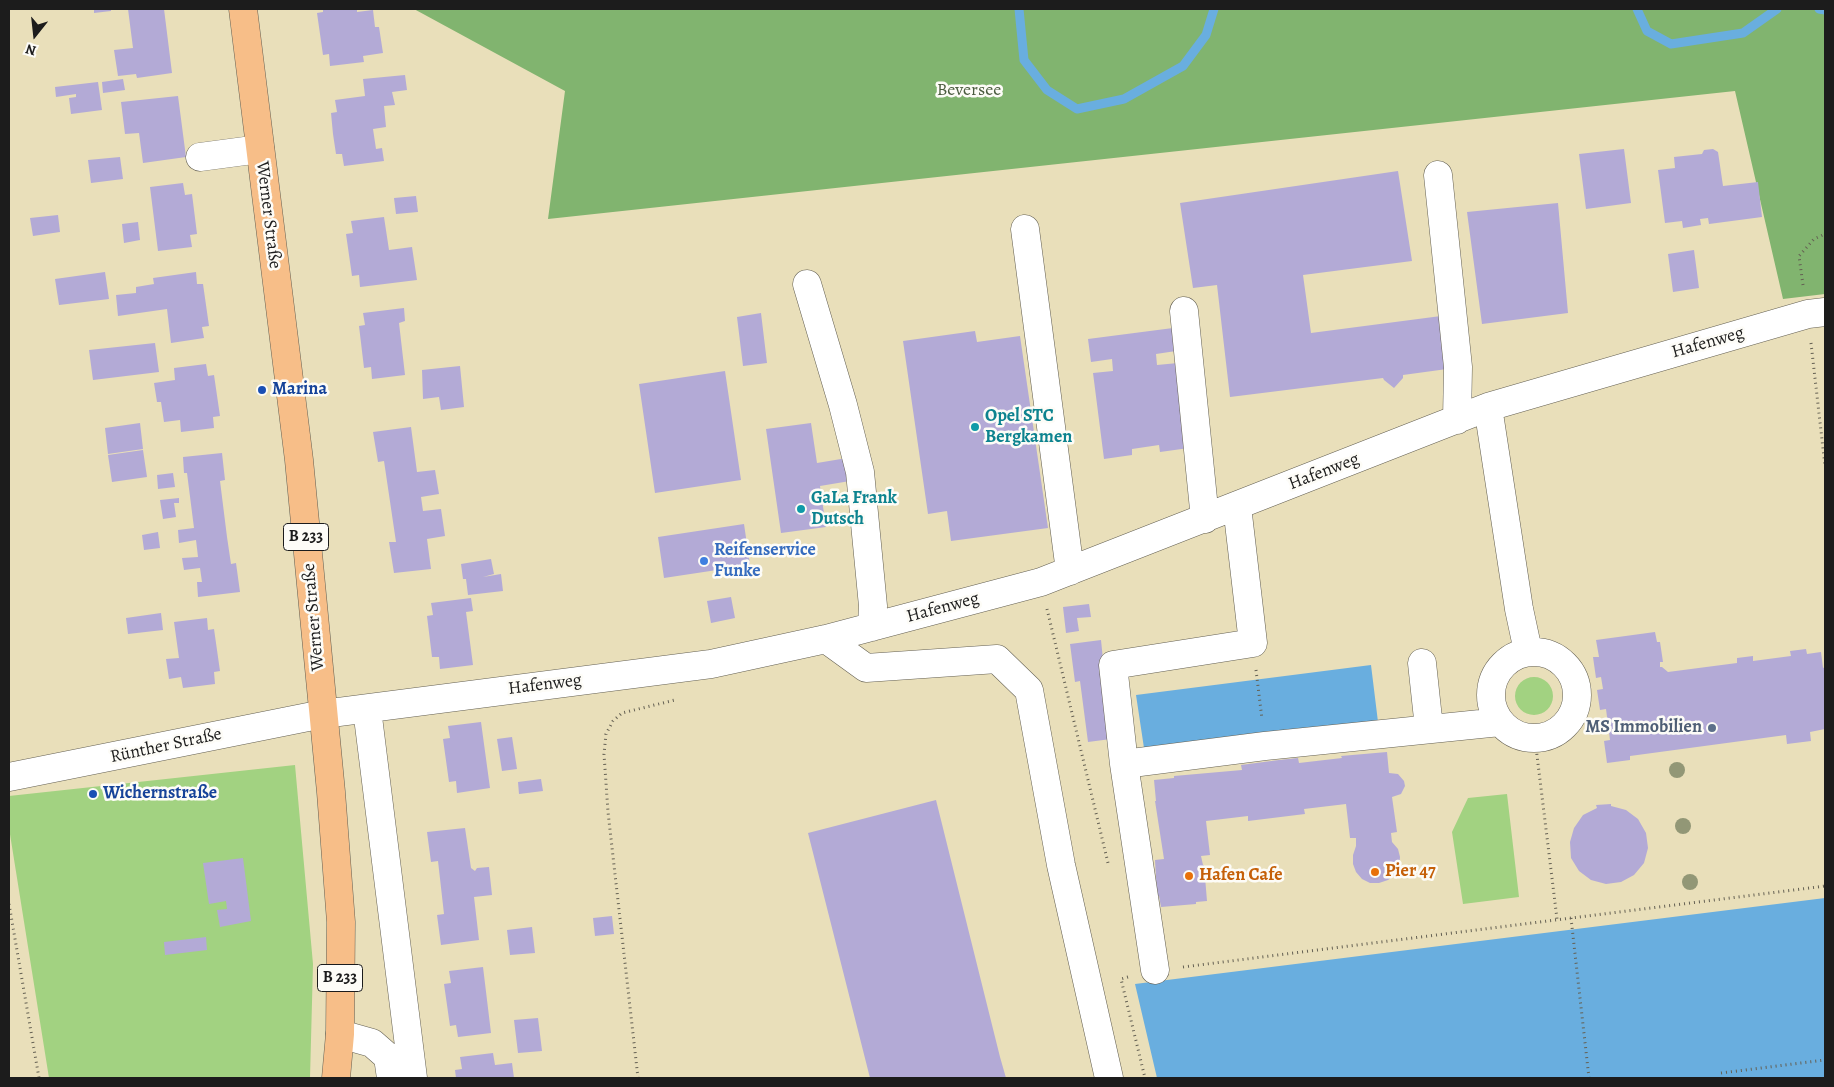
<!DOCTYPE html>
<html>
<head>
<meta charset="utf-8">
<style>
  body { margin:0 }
  #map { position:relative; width:1834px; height:1087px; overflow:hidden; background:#e9dfba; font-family:Alegreya,serif }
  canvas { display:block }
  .frame { position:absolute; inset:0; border:10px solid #1c1c1c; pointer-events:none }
  .north { position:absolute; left:10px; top:10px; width:50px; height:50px; -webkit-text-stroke:4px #fdfcf7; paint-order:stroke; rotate:196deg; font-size:14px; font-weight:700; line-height:20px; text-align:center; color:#1c1c1c }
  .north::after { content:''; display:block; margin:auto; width:18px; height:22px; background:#1c1c1c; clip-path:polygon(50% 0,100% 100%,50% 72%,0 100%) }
</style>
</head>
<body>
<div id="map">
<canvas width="1834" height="1087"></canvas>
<div class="frame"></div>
<div class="north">N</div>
</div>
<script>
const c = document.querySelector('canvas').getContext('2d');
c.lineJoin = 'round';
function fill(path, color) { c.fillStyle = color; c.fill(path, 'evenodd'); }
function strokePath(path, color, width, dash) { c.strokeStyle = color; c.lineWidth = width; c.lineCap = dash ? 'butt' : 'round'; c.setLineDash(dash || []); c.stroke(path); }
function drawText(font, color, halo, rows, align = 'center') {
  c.font = font + ' Alegreya,serif'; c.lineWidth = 5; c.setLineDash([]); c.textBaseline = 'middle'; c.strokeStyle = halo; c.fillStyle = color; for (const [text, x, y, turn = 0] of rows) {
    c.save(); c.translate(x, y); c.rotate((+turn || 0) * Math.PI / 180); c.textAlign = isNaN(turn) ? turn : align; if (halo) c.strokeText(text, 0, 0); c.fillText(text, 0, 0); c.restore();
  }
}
fill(new Path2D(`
  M1515 696a19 19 0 1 1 38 0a19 19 0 1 1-38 0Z
  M 295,765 L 313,964 L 310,1078 L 49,1078 L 9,828 L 9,796 Z
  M 1507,794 L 1519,897 L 1463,904 L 1452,832 L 1468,798 Z`), '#a2d281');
fill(new Path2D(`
  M 414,9 L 1825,9 L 1825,294 L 1783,299 L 1735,91 L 548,219 L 565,91 Z`), '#81b46f');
fill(new Path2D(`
  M 1371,665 L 1378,722 L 1144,748 L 1136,695 Z
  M 1825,898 L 1825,1078 L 1157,1078 L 1135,984 Z`), '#69aedf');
strokePath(new Path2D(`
  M 1019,9 L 1024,60 L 1047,90 L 1077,109 L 1124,99 L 1183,66 L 1206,35 L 1214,9
  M 1637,9 L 1647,31 L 1671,44 L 1743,33 L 1777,9
  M 1819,9 L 1825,10`), '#69aedf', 9);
fill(new Path2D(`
  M 94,9 L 111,9 L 111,11 L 94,13 Z
  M 128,9 L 164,9 L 172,73 L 137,78 L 136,74 L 118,76 L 114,50 L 133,48 Z
  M 323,9 L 357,9 L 357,12 L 373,10 L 375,27 L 379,27 L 383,53 L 363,56 L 364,62 L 330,66 L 329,54 L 323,55 L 317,13 L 323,12 Z
  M 405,75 L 407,90 L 392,92 L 395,105 L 384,106 L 386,127 L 373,129 L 376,149 L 382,148 L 384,161 L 344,166 L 342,154 L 336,154 L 333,134 L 331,113 L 337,112 L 335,100 L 365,96 L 363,79 Z
  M 123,79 L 125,90 L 103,93 L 102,82 Z
  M 98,82 L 102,110 L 71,114 L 69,98 L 76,97 L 76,94 L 56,97 L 55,87 Z
  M 178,96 L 186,157 L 143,163 L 139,133 L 125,134 L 121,102 Z
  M 1624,149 L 1631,203 L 1586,209 L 1579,154 Z
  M 1713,149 L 1718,152 L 1723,186 L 1758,182 L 1762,217 L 1709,224 L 1708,218 L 1700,219 L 1701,225 L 1683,228 L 1682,221 L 1665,223 L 1658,170 L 1675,168 L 1674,157 L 1702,154 L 1704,150 Z
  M 120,157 L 123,179 L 91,183 L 88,160 Z
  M 1398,171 L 1412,261 L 1303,275 L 1311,333 L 1441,316 L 1447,369 L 1403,375 L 1403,378 L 1394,388 L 1384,380 L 1383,378 L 1230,397 L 1217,285 L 1193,288 L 1180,203 Z
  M 183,183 L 185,195 L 192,194 L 197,234 L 190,235 L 192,247 L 158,251 L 150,187 Z
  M 416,196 L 418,212 L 396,214 L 394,198 Z
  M 1558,203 L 1568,313 L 1482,324 L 1467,212 Z
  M 58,215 L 60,232 L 33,236 L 30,218 Z
  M 384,217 L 389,250 L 412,247 L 417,280 L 360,287 L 359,275 L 352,276 L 346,234 L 353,233 L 351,221 Z
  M 138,222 L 140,240 L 124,243 L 122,224 Z
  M 1694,250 L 1699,288 L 1673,292 L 1668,254 Z
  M 105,272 L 109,299 L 59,305 L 55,279 Z
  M 196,272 L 197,284 L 203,284 L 209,326 L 202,327 L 204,338 L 171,343 L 167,309 L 118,316 L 116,295 L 136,293 L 136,287 L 154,284 L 153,278 Z
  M 404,308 L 405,321 L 399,323 L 405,375 L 372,379 L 371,367 L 364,368 L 359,326 L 365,325 L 363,313 Z
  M 761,313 L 767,363 L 743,366 L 737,317 Z
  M 1173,328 L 1176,351 L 1156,354 L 1157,365 L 1178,363 L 1189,448 L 1160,452 L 1159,445 L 1132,449 L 1132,455 L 1104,459 L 1093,373 L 1113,371 L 1112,359 L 1091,362 L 1088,339 Z
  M 975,331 L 977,342 L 1020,336 L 1048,528 L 951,541 L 947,511 L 928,514 L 903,341 Z
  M 155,343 L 159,372 L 93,380 L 89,350 Z
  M 206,364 L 208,376 L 214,375 L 220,416 L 213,417 L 214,428 L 181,432 L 180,420 L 164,422 L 161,402 L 157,402 L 154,383 L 175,380 L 174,368 Z
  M 460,366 L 464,407 L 441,410 L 439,397 L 423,399 L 422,370 Z
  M 725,371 L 741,480 L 655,493 L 639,384 Z
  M 140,423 L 143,449 L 108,454 L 105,428 Z
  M 811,423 L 817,463 L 847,458 L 850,481 L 820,486 L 826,527 L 781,533 L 766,429 Z
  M 411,427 L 417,472 L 435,470 L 439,494 L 421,497 L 423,511 L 441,509 L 445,536 L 427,539 L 431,569 L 394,573 L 389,542 L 396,542 L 384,461 L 378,462 L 373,432 Z
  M 143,450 L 147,477 L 112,482 L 108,455 Z
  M 222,453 L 225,480 L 220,481 L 227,537 L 231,564 L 236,563 L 240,592 L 198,597 L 197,582 L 202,582 L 200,568 L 184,570 L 182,558 L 198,557 L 196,540 L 179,543 L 178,530 L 194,528 L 187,473 L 184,473 L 183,457 Z
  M 173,473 L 175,487 L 158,489 L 157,475 Z
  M 179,498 L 179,503 L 174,503 L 176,517 L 163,519 L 160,500 Z
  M 744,524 L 750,565 L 664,578 L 658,537 Z
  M 158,532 L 160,548 L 144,550 L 142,535 Z
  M 491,559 L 494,574 L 483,577 L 501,574 L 503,591 L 468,595 L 466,579 L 463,579 L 461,564 Z
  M 731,597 L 735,618 L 711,623 L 707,601 Z
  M 471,598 L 473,611 L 466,612 L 473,665 L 440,669 L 439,657 L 432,657 L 427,616 L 433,615 L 431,603 Z
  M 1089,604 L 1091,617 L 1077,618 L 1079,631 L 1066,633 L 1063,607 Z
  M 161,613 L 163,630 L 128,634 L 126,618 Z
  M 207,618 L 208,630 L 214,629 L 220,671 L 214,672 L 215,684 L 183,688 L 181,677 L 169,679 L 166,659 L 179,658 L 174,622 Z
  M 1655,632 L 1657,642 L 1660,642 L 1663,662 L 1660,662 L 1660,667 L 1662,667 L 1668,672 L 1737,663 L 1737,658 L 1753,656 L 1753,661 L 1791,656 L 1790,651 L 1806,649 L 1807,654 L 1821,652 L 1823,668 L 1825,667 L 1825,729 L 1810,732 L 1811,741 L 1787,744 L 1786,735 L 1630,756 L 1630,760 L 1607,763 L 1604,741 L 1610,740 L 1606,709 L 1600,710 L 1597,690 L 1603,689 L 1601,677 L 1596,678 L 1593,657 L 1599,657 L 1596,640 Z
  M 1101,640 L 1111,739 L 1088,742 L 1080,681 L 1075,682 L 1070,644 Z
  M 481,722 L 490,788 L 457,793 L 456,781 L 449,782 L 443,739 L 450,738 L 448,726 Z
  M 512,737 L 517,769 L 502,771 L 497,739 Z
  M 1387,752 L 1389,773 L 1398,774 L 1404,781 L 1405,786 L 1401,794 L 1392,797 L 1397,832 L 1391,833 L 1392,842 L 1398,849 L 1400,857 L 1399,867 L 1395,875 L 1388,880 L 1379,883 L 1370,883 L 1362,879 L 1356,872 L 1353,864 L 1353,855 L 1356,846 L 1356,838 L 1350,838 L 1346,804 L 1304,809 L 1305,814 L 1248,821 L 1248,816 L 1206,821 L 1210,855 L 1201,856 L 1203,865 L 1204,865 L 1207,901 L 1196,902 L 1196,904 L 1161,907 L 1159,896 L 1157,896 L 1155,860 L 1164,859 L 1155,801 L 1156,801 L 1154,780 L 1174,778 L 1174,776 L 1242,770 L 1241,765 L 1279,760 L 1298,758 L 1299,763 L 1342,758 L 1341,756 Z
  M 541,779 L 543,791 L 519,794 L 518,782 Z
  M 936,800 L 1000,1057 L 1006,1078 L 870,1078 L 808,833 Z
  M 1611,804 L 1611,806 L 1626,810 L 1638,819 L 1646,833 L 1648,848 L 1644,863 L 1634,875 L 1621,882 L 1606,884 L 1591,880 L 1579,871 L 1571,858 L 1570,842 L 1574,828 L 1583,815 L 1597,808 L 1596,805 Z
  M 465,828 L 471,868 L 475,871 L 477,868 L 489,867 L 492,895 L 474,897 L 479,940 L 441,945 L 437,915 L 444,914 L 438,861 L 431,862 L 427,832 Z
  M 243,858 L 251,921 L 220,927 L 217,910 L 227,909 L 226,901 L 209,904 L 203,863 Z
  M 612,916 L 614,934 L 595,936 L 593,918 Z
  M 532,927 L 535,953 L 510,955 L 507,930 Z
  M 206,937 L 207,950 L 165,955 L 164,942 Z
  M 483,967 L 491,1033 L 458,1037 L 456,1025 L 450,1026 L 444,984 L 451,983 L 449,971 Z
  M 538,1018 L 542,1051 L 518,1053 L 514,1020 Z
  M 493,1053 L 495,1065 L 512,1063 L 514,1078 L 456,1078 L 455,1070 L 462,1069 L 460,1057 Z`), '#b3aad6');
const minor = new Path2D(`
  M 200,157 L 260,149
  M 1438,175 L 1458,367 L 1457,420
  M 1025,229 L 1070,571
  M 807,284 L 843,405 L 860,472 L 873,606 L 872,627
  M 1184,311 L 1205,519
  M 1488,407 L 1519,609 L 1528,651
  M 826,639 L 866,668 L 997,659 L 1029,690 L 1061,865 L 1109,1078
  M1491 695a43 43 0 1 1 86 0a43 43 0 1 1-86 0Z
  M 1422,663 L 1429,728
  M 367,709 L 413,1078
  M 1124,764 L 1265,746 L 1500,722
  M 9,777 L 323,714 L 711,664 L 826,639 L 1041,582 L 1488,407 L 1808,314 L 1825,312
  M 1155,970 L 1124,764 L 1113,665 L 1253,643 L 1237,506
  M 340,1034 L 372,1043 L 388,1057 L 391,1078`);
const major = new Path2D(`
  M 243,9 L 299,460 L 331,792 L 341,922 L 340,1034 L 336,1078`);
strokePath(minor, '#646053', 29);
strokePath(major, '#646053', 29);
strokePath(new Path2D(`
  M 1803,285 L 1799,256 L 1814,239 L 1825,234
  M 1811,343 L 1825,466
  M 1047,609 L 1108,863
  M 1256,670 L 1262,719
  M 1535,739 L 1557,919
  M 9,904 L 39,1078
  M 1571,918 L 1589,1078
  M 1183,967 L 1825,886
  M 1128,977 L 1121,979 L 1145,1078
  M 1721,1073 L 1825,1060
  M 638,1078 L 608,812 L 604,754 L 606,734 L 613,721 L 622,713 L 675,700`), '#646053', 3, [1, 4]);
strokePath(minor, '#fff', 28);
strokePath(major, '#f7be88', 28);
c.fillStyle = '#929776';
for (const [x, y] of [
  [1677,770],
  [1683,826],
  [1690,882]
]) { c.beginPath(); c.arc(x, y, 8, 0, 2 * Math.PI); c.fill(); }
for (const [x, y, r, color] of [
  [262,390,5,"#1a4fb4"],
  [975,427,5,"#0f9aa8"],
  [801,509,5,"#0f9aa8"],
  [704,561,5,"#3f7fe0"],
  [1712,728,5,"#5c6f8a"],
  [93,794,5,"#1a4fb4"],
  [1375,872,5,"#e8710a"],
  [1189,876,5,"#e8710a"]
]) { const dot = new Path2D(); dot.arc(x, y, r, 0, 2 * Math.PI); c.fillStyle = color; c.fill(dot); strokePath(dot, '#fdfcf7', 2); }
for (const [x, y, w] of [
  [306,537,45],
  [340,978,45]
]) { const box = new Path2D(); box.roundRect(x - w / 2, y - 13.5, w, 27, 4); c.fillStyle = '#fdfcf7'; c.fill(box); strokePath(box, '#1c1c1c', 1); }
drawText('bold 16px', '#1c1c1c', null, [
  ["B 233",306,537],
  ["B 233",340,978]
]);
drawText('18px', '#4b5c3f', '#fdfcf7', [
  ["Beversee",969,91]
]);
drawText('18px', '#1c1c1c', '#fdfcf7', [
  ["Werner Straße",268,215,83],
  ["Hafenweg",1708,343,-16],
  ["Hafenweg",1324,472,-21],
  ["Hafenweg",943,608,-15],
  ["Werner Straße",314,617,-95],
  ["Hafenweg",545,685,-7],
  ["Rünther Straße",166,746,-12]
]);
drawText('bold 18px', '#164399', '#fdfcf7', [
  ["Marina",272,390],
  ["Wichernstraße",103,794]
], 'left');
drawText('bold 18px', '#0d838f', '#fdfcf7', [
  ["Opel STC",985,417],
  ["Bergkamen",985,438],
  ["GaLa Frank",811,499],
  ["Dutsch",811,520]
], 'left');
drawText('bold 18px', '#366cbe', '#fdfcf7', [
  ["Reifenservice",714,551],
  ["Funke",714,572]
], 'left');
drawText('bold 18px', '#4e5e75', '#fdfcf7', [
  ["MS Immobilien",1702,728]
], 'right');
drawText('bold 18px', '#c56008', '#fdfcf7', [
  ["Pier 47",1385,872],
  ["Hafen Cafe",1199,876]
], 'left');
</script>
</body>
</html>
